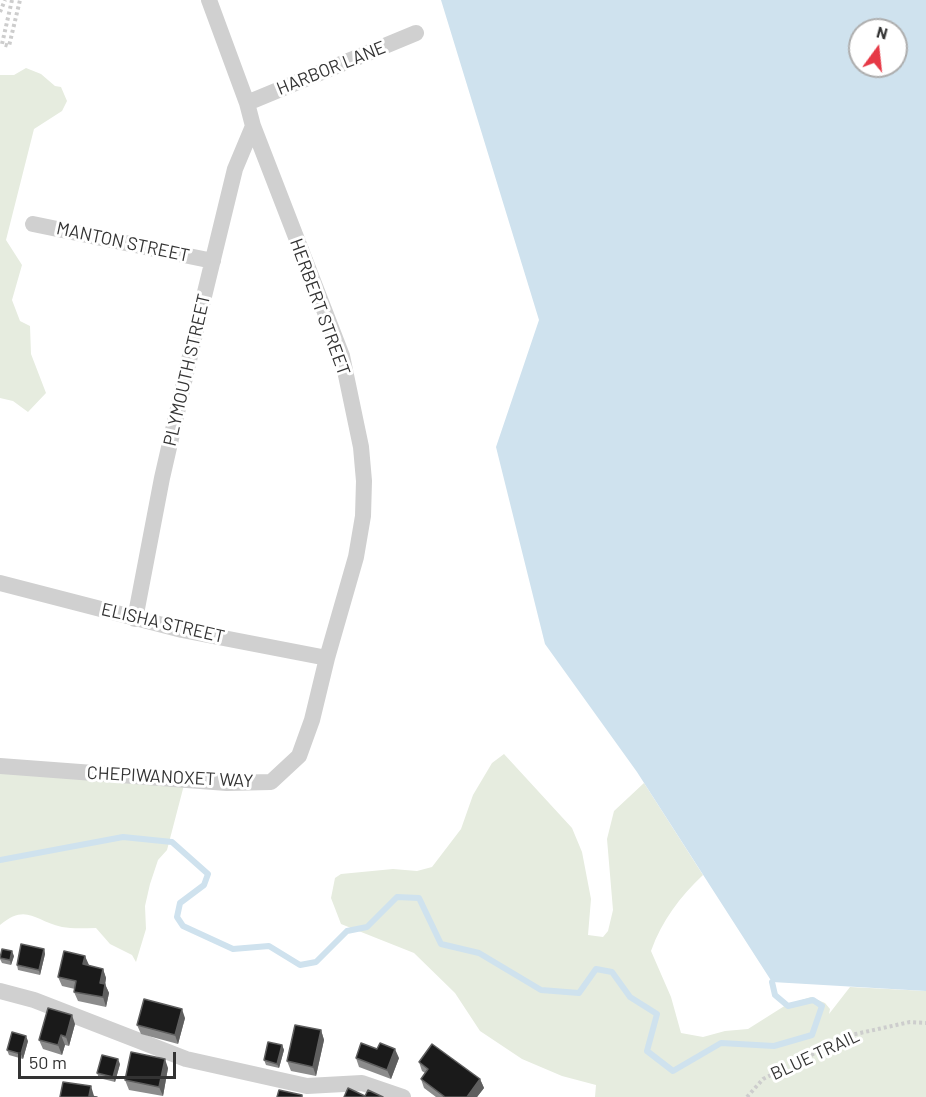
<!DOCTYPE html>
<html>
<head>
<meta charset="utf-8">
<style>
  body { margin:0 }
  #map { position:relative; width:926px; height:1097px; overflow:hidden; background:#fff; font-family:Barlow,sans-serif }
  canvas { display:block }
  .north { position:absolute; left:848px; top:18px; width:60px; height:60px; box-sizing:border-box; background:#fff; border:2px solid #adadad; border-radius:50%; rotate:15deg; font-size:16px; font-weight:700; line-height:24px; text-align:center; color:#333 }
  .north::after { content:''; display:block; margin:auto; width:21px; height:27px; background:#e63946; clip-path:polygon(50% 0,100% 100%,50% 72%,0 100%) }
  .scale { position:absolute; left:18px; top:1052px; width:158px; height:27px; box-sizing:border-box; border:3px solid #333; border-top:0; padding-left:8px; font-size:18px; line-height:21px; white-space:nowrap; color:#333; -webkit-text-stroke:4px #fff; paint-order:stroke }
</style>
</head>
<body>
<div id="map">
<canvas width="926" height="1097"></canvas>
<div class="north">N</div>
<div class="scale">50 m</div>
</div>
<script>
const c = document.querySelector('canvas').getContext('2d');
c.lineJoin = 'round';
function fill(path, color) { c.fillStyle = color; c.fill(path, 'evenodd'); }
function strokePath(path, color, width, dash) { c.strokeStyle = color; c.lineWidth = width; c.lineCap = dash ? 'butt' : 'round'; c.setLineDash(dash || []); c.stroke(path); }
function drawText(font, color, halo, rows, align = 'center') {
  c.font = font + ' Barlow,sans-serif'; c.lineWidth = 6; c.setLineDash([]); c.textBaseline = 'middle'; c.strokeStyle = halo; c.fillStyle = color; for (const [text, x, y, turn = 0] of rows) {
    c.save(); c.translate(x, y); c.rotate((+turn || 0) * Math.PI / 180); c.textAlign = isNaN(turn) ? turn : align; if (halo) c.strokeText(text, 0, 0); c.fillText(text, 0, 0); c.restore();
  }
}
fill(new Path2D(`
  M 26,68 L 41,74 L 55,86 L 61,87 L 67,101 L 62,111 L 34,129 L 6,240 L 22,265 L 12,300 L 20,321 L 30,326 L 31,354 L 46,393 L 28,412 L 13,401 L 0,398 L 0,75 L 14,75 Z
  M 504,754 L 572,828 L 582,852 L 591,899 L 588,935 L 603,937 L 608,931 L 613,910 L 607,839 L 614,811 L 644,783 L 703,875 C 680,897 662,920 651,951 L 671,997 L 681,1033 L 703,1037 L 725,1031 L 748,1029 L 786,1005 L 811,997 L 825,1003 L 830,1009 L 829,1014 L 850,987 L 926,991 L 926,1097 L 595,1097 L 596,1085 L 562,1076 L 522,1059 L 480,1031 L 455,993 L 414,953 L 341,924 L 331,898 L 335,878 L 341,874 L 393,869 L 417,871 L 432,867 L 461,829 L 473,795 L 492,763 Z
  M 0,765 L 184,785 L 167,850 L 158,860 L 150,884 L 145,906 L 146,929 L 136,962 L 132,955 L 110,944 L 96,928 C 85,928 73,929 62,927 C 34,921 27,903 0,925 Z`), '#e6ecdf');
fill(new Path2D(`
  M 441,0 L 926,0 L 926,991 L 772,982 L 637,772 L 545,644 L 496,447 L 539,320 ZM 860,30 L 896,30 L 896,66 L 860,66 Z`), '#cfe2ee');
strokePath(new Path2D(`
  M 0,860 L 123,837 L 172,842 L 208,874 L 204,885 L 180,903 L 177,917 L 183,926 L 233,949 L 269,946 L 300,965 L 316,962 L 347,931 L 367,927 L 397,897 L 419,898 L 441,944 L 479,953 L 541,990 L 579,993 L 596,969 L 612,972 L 630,997 L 657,1014 L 647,1051 L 673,1071 L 721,1043 L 774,1046 L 812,1035 L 822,1006 L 813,1000 L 788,1006 L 775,995 L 772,982`), '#cfe2ee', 6);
strokePath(new Path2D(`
  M 12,0 L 2,44 L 9,46 L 20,0
  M 0,12 L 5,0
  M 747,1097 L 763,1079 L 851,1035 L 910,1022 L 926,1023`), '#cdcdcd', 4, [3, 3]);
strokePath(new Path2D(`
  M 247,103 L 416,33
  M 33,224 L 213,261
  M 0,583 L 182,630 L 327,658
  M 135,619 L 162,478 L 198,321 L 235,169 L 253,126
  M 0,766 L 227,783 L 271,782 L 299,756 L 312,720 L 327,658 L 356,557 L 363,516 L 364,481 L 361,447 L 342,356 L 253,126 L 247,103 L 209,0
  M 0,991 L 34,1000 L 186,1059 L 307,1086 L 362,1083 L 403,1097`), '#d0d0d0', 16);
fill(new Path2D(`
  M 44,949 L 45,954 L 40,975 L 18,970 L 17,965 Z
  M 14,956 L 11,965 L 2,963 L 0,959 Z
  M 85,956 L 88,966 L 103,969 L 106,978 L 105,984 L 109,993 L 106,1007 L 78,1001 L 74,992 L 75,989 L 62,986 L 58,977 Z
  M 185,1018 L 178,1044 L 141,1034 L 137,1025 Z
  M 75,1024 L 69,1046 L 65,1045 L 62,1055 L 43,1049 L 39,1040 Z
  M 321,1030 L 324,1040 L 316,1076 L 291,1071 L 287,1061 Z
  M 28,1041 L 23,1059 L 9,1055 L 7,1050 Z
  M 282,1045 L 284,1050 L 279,1068 L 266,1065 L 264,1060 Z
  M 356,1058 L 399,1058 L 391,1079 L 359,1067 Z
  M 419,1062 L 480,1079 L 484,1088 L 477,1097 L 436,1097 L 424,1088 L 421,1079 L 425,1073 L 422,1071 Z
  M 120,1064 L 115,1082 L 99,1078 L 97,1073 Z
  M 168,1068 L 163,1096 L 129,1090 L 125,1080 Z`), '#8c8c8c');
fill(new Path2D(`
  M 44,949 L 45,954 L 40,975 L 39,970 Z
  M 12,951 L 14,956 L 11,965 L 10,960 Z
  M 85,956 L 89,965 L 87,974 L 83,964 Z
  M 103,969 L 106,978 L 104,992 L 100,983 Z
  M 105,984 L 109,993 L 106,1007 L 103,997 Z
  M 182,1009 L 185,1018 L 178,1044 L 175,1035 Z
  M 72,1015 L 75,1024 L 69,1046 L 66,1037 Z
  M 321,1030 L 324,1040 L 316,1076 L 313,1067 Z
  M 61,1035 L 65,1045 L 62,1055 L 58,1045 Z
  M 26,1036 L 28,1041 L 23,1059 L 21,1054 Z
  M 282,1045 L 284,1050 L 279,1068 L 277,1064 Z
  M 395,1049 L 399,1058 L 391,1079 L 387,1070 Z
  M 118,1059 L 120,1064 L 115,1082 L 113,1077 Z
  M 165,1059 L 168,1068 L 163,1096 L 159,1087 Z
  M 480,1079 L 484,1088 L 477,1097 L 467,1097 Z
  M 91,1086 L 94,1096 L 94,1097 L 89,1096 Z`), '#5f5f5f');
const building = new Path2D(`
  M 21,944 L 44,949 L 39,970 L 17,965 Z
  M 2,949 L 12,951 L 10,960 L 0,958 Z
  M 64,951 L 85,956 L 83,964 L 103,969 L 100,983 L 105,984 L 103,997 L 74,992 L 76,981 L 58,977 Z
  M 144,999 L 182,1009 L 175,1035 L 137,1025 Z
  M 48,1008 L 72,1015 L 66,1037 L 61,1035 L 58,1045 L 39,1040 Z
  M 295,1025 L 321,1030 L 313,1067 L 287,1061 Z
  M 12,1032 L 26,1036 L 21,1054 L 7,1050 Z
  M 268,1042 L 282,1045 L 277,1064 L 264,1060 Z
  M 361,1043 L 377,1049 L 380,1043 L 395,1049 L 387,1070 L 356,1058 Z
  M 432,1044 L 480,1079 L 467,1097 L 445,1097 L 421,1079 L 428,1069 L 419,1062 Z
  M 131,1052 L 165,1059 L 159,1087 L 125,1080 Z
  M 102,1055 L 118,1059 L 113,1077 L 97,1073 Z
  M 63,1082 L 91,1086 L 89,1096 L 97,1097 L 60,1097 Z
  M 348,1088 L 365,1096 L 368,1090 L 383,1097 L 344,1097 Z
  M 279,1090 L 302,1095 L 302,1097 L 277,1097 Z`);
fill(building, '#1a1a1a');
strokePath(building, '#5f5f5f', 1.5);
drawText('18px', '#333', '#fff', [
  ["HARBOR LANE",331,68,-22],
  ["MANTON STREET",123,242,12],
  ["HERBERT STREET",320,307,70],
  ["PLYMOUTH STREET",187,370,-77],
  ["ELISHA STREET",163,623,13],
  ["CHEPIWANOXET WAY",170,777,3],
  ["BLUE TRAIL",815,1055,-25]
]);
</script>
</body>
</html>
